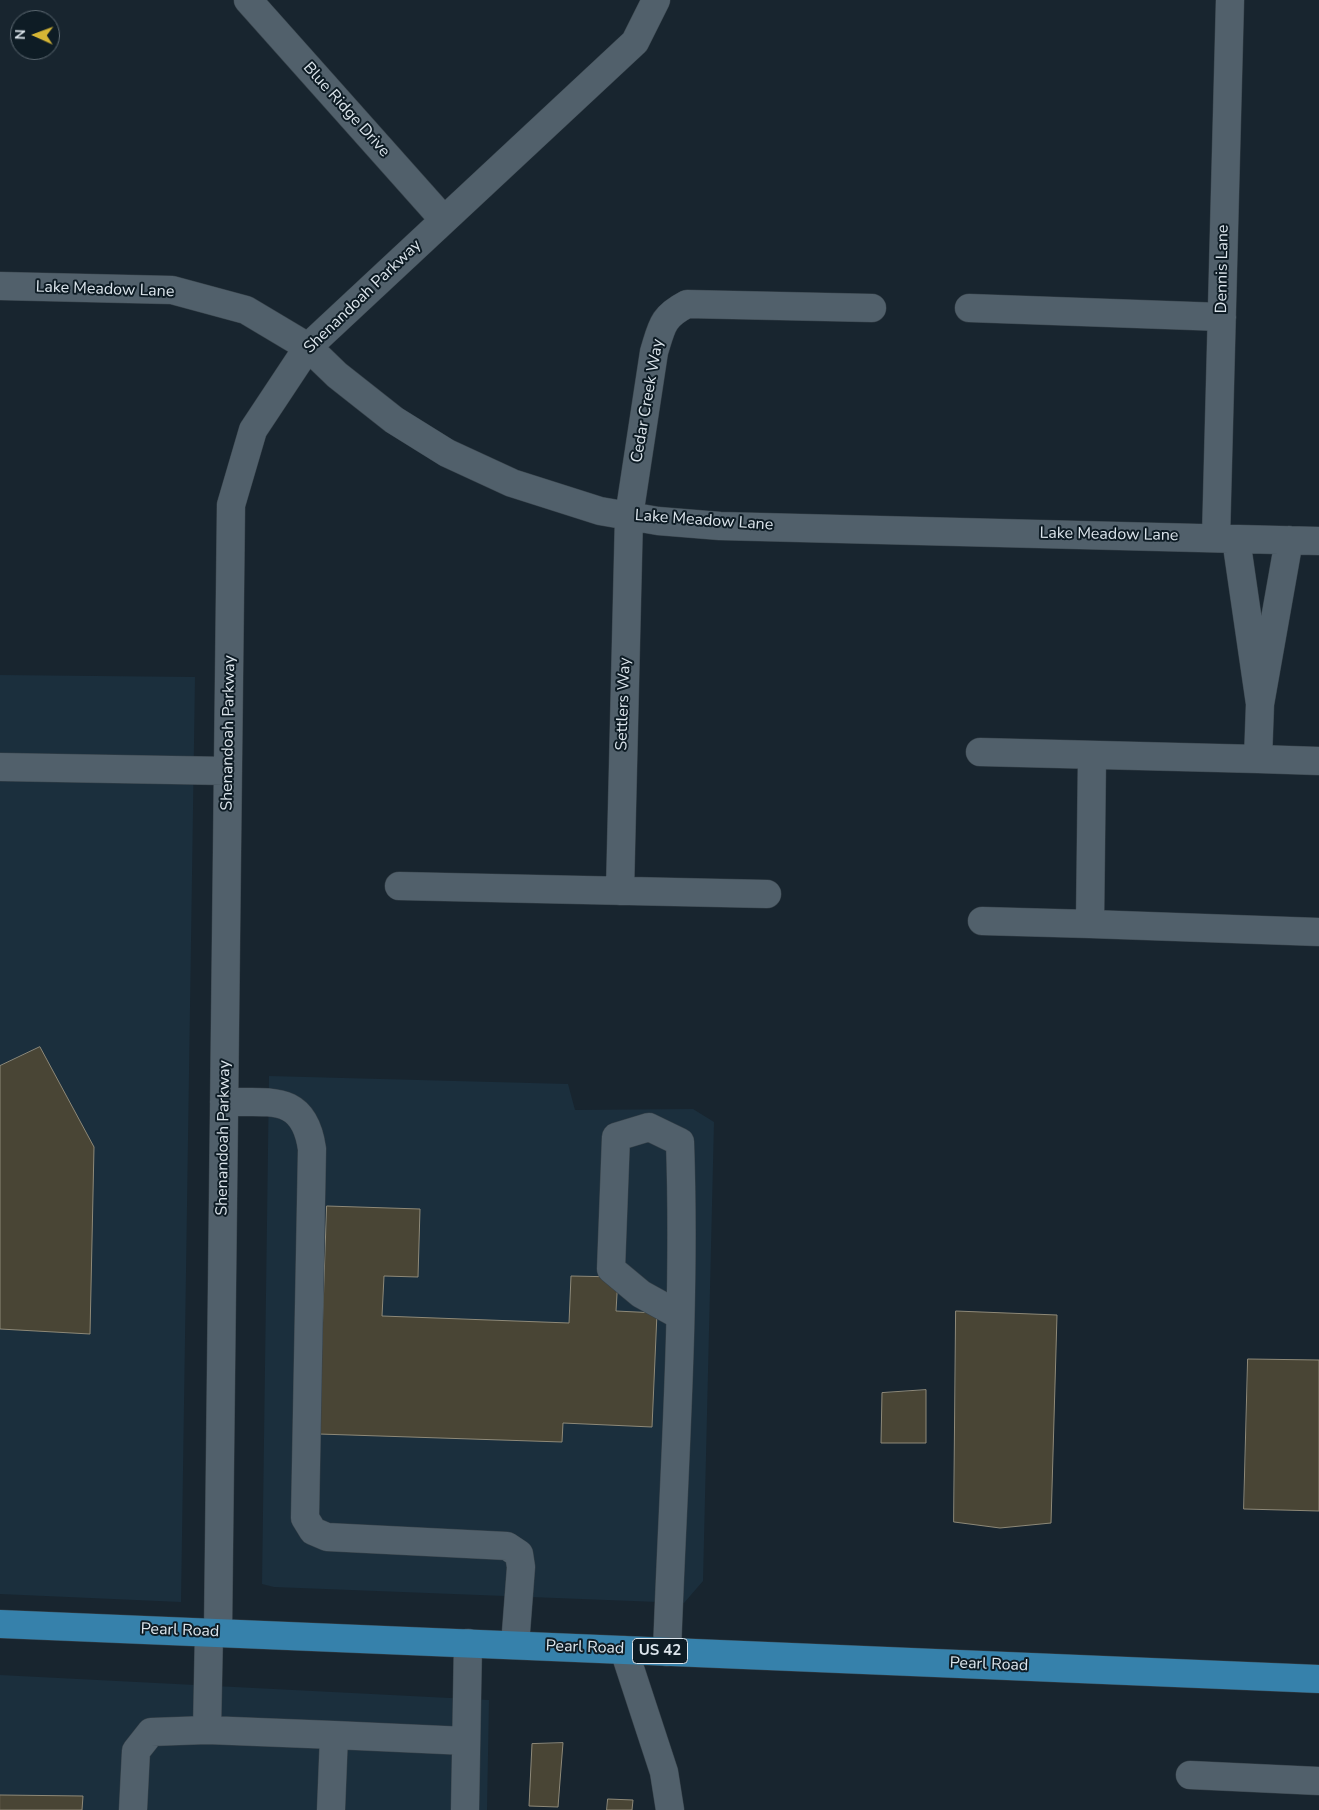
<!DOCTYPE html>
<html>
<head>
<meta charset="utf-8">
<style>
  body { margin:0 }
  #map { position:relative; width:1319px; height:1810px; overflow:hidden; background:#18252f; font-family:"Nunito Sans",sans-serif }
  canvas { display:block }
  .north { position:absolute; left:10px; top:10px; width:50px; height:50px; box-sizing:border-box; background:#0e1c25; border:1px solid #606c75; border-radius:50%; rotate:272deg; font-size:14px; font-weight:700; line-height:20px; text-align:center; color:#dce5ec }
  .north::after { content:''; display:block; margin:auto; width:18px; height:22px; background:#d5b535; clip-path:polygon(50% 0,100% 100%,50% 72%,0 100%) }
</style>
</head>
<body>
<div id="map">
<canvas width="1319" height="1810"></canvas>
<div class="north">N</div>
</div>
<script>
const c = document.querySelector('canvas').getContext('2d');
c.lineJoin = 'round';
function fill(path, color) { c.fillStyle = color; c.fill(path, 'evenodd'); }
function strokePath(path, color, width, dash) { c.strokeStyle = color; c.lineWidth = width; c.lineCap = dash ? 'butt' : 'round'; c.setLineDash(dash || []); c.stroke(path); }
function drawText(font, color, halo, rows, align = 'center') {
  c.font = font + ' "Nunito Sans",sans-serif'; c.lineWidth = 4; c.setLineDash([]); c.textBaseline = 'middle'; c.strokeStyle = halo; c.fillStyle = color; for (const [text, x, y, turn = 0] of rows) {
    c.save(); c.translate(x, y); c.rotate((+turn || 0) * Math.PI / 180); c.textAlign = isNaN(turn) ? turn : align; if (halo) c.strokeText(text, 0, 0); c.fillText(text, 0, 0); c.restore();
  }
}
fill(new Path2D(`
  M 0,675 L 195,677 L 181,1602 L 0,1594 Z
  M 269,1076 L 568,1084 L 575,1110 L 693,1109 L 714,1122 L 703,1581 L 684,1603 L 274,1587 L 262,1584 Z
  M 0,1675 L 489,1700 L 487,1810 L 0,1810 Z`), '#1b2f3d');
const building = new Path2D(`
  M 40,1047 L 94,1147 L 90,1334 L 0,1329 L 0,1066 Z
  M 327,1206 L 420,1209 L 418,1277 L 384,1276 L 382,1316 L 569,1323 L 571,1276 L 618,1277 L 616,1311 L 657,1313 L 652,1427 L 563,1423 L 562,1442 L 319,1434 Z
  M 956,1311 L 1057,1315 L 1051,1523 L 1000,1528 L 954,1522 Z
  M 1248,1359 L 1319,1360 L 1319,1511 L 1244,1509 Z
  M 926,1390 L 926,1443 L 881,1443 L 882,1393 Z
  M 563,1743 L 558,1807 L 529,1806 L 532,1744 Z
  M 0,1795 L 83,1796 L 82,1810 L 0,1810 Z
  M 608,1799 L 633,1800 L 632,1810 L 607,1810 Z`);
fill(building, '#494535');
strokePath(building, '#8e8978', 1);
const minor = new Path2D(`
  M 248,0 L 444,220
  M 0,286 L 172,290 L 246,310 L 308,347 L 337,375 L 394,420 L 447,453 L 512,483 L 600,511 L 658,521 L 720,526 L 1319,541
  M 969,308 L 1222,317
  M 1216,538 L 1230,0
  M 1236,539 L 1260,704 L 1289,540
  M 980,752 L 1258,759 L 1260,704
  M 1092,756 L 1090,924 L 1319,932
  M 1258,759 L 1319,761
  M 0,767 L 228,771
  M 399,886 L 767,894
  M 620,891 L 629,516 L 654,352 C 662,326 662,317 687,304 L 872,308
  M 982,921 L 1090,924
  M 224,1102 C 270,1103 304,1093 312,1149 L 305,1518 L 313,1531 L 327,1537 L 507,1546 L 519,1554 L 521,1567 L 515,1645
  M 218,1633 L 231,505 L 253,430 L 308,347 L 635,42 L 656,0
  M 624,1650 L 664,1772 L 670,1810
  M 667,1652 C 673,1482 686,1311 680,1142 L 649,1127 L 616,1137 L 611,1269 L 641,1294 L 679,1315
  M 207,1730 L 209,1632
  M 334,1735 L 466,1741
  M 1190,1775 L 1319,1781
  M 133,1810 L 136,1751 L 151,1732 L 207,1730 L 334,1735 L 331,1810
  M 465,1810 L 468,1643`);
const major = new Path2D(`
  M 0,1624 L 1319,1679`);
strokePath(minor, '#37424a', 29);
strokePath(major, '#37424a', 29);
strokePath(minor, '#51606b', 28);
strokePath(major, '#3681ab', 28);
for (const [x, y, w] of [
  [660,1651,55]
]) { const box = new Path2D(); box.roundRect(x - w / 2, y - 12.5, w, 25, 4); c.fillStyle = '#0e1c25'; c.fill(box); strokePath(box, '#dce5ec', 1); }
drawText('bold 15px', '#dce5ec', null, [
  ["US 42",660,1651]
]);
drawText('16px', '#dce5ec', '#0e1c25', [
  ["Blue Ridge Drive",346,110,48],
  ["Dennis Lane",1223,269,-89],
  ["Lake Meadow Lane",105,290,2],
  ["Shenandoah Parkway",363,297,-44],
  ["Cedar Creek Way",648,401,-80],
  ["Lake Meadow Lane",704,521,4],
  ["Lake Meadow Lane",1109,535,1],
  ["Settlers Way",624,704,-88],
  ["Shenandoah Parkway",229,733,-89],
  ["Shenandoah Parkway",224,1138,-89],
  ["Pearl Road",180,1631,2],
  ["Pearl Road",585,1648,2],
  ["Pearl Road",989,1665,2]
]);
</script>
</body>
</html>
